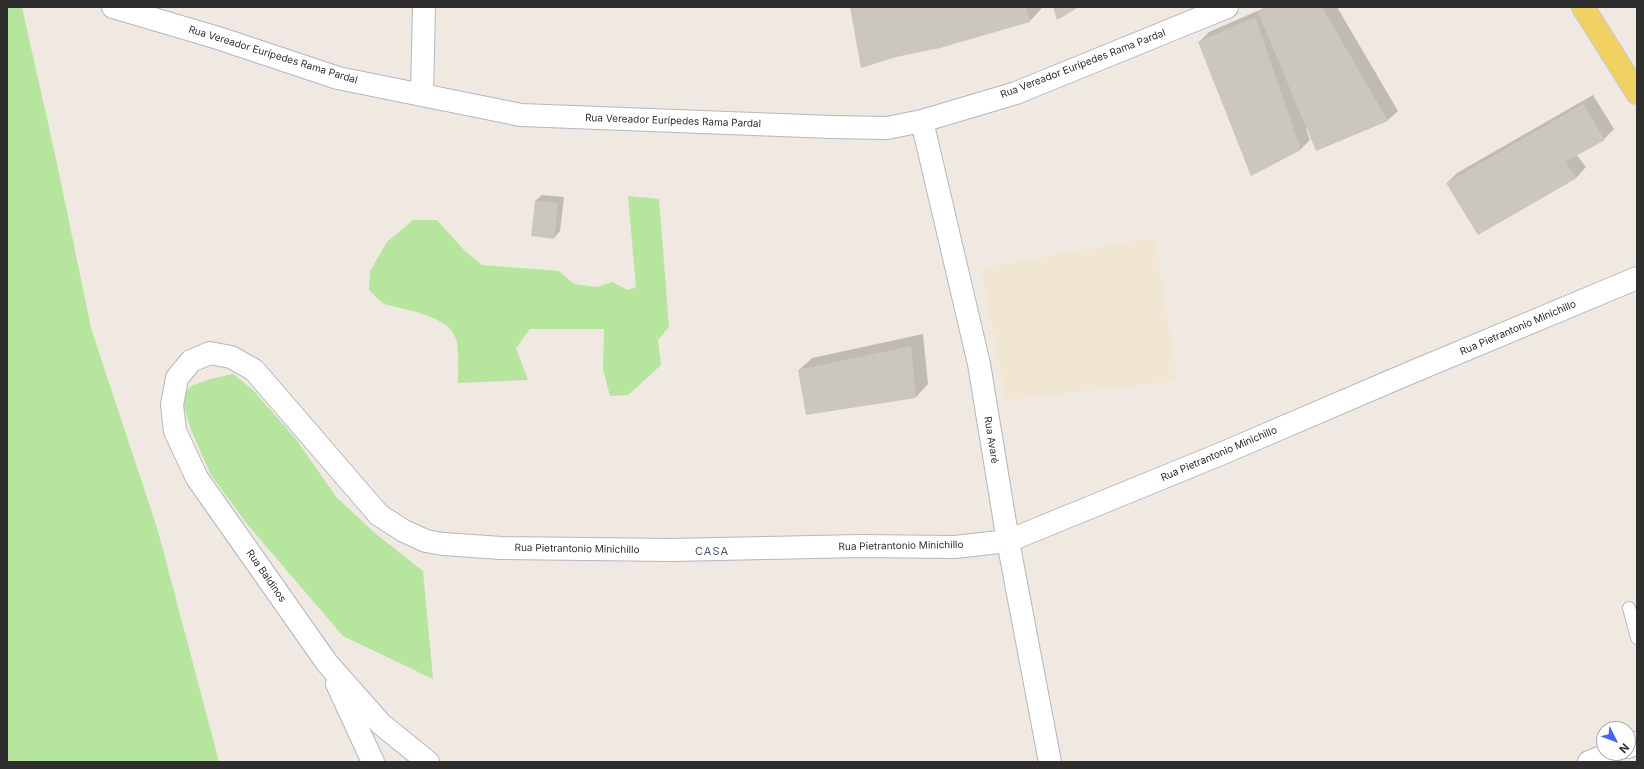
<!DOCTYPE html>
<html>
<head>
<meta charset="utf-8">
<style>
  body { margin:0 }
  #map { position:relative; width:1644px; height:769px; overflow:hidden; background:#efe9e1; font-family:Inter,sans-serif }
  canvas { display:block }
  .frame { position:absolute; inset:0; border:8px solid #2e2e2e; pointer-events:none }
  .north { position:absolute; left:1596px; top:721px; width:40px; height:40px; box-sizing:border-box; background:#fff; border:1px solid #ababab; border-radius:50%; rotate:132deg; font-size:11px; font-weight:700; line-height:16px; text-align:center; color:#2e2e2e }
  .north::after { content:''; display:block; margin:auto; width:14px; height:18px; background:#4264fb; clip-path:polygon(50% 0,100% 100%,50% 72%,0 100%) }
</style>
</head>
<body>
<div id="map">
<canvas width="1644" height="769"></canvas>
<div class="frame"></div>
<div class="north">N</div>
</div>
<script>
const c = document.querySelector('canvas').getContext('2d');
c.lineJoin = 'round';
function fill(path, color) { c.fillStyle = color; c.fill(path, 'evenodd'); }
function strokePath(path, color, width, dash) { c.strokeStyle = color; c.lineWidth = width; c.lineCap = dash ? 'butt' : 'round'; c.setLineDash(dash || []); c.stroke(path); }
function drawText(font, color, halo, rows, align = 'center') {
  c.font = font + ' Inter,sans-serif'; c.lineWidth = 4; c.setLineDash([]); c.textBaseline = 'middle'; c.strokeStyle = halo; c.fillStyle = color; for (const [text, x, y, turn = 0] of rows) {
    c.save(); c.translate(x, y); c.rotate((+turn || 0) * Math.PI / 180); c.textAlign = isNaN(turn) ? turn : align; if (halo) c.strokeText(text, 0, 0); c.fillText(text, 0, 0); c.restore();
  }
}
fill(new Path2D(`
  M 1155,237 L 1177,381 L 1006,400 L 981,268 Z`), '#f0e6d1');
fill(new Path2D(`
  M 7,7 L 22,7 L 58,168 L 91,328 L 158,531 L 219,762 L 7,762 Z
  M 628,196 L 659,199 L 669,327 L 658,340 L 661,365 L 628,395 L 610,396 L 603,369 L 604,329 L 530,329 L 516,348 L 528,380 L 458,383 C 458,370 459,356 457,343 C 453,315 406,311 385,304 C 380,302 374,294 369,290 L 370,271 L 387,242 L 413,220 L 437,220 L 465,251 L 482,265 L 559,271 L 574,284 L 597,287 L 612,282 L 628,290 L 636,287 Z
  M 233,374 L 252,389 L 295,438 L 337,498 L 376,534 L 423,571 L 433,679 L 343,636 L 247,524 L 211,475 L 191,430 L 181,397 L 191,386 L 210,379 Z`), '#b6e59e');
fill(new Path2D(`
  M 851,7 L 1042,7 L 1042,8 L 1030,21 Z
  M 1265,7 L 1337,7 L 1398,111 L 1388,120 L 1317,150 L 1308,128 L 1306,129 L 1310,140 L 1300,150 L 1199,42 L 1209,32 L 1262,9 Z
  M 1593,95 L 1614,129 L 1604,139 L 1576,154 L 1586,167 L 1577,177 L 1478,234 L 1447,183 L 1457,173 Z
  M 542,195 L 564,197 L 560,231 L 554,238 L 535,201 Z
  M 923,334 L 928,384 L 916,397 L 799,370 L 812,358 Z`), '#0003');
fill(new Path2D(`
  M 850,7 L 1026,7 L 1030,22 L 940,48 L 896,57 L 861,68 Z
  M 1053,7 L 1079,7 L 1057,20 Z
  M 1270,7 L 1322,7 L 1388,121 L 1316,151 L 1258,12 Z
  M 1255,17 L 1301,150 L 1251,176 L 1198,42 Z
  M 1583,104 L 1605,140 L 1565,162 L 1577,178 L 1478,235 L 1446,183 Z
  M 535,201 L 558,203 L 554,239 L 531,236 Z
  M 911,346 L 916,398 L 806,415 L 798,370 Z`), '#cbc7bf');
const lane = new Path2D(`
  M 1629,608 L 1637,638`);
const street = new Path2D(`
  M 113,7 L 218,38 L 338,78 L 521,115 L 831,127 L 887,128 L 922,121 L 1016,93 L 1227,7
  M 422,95 L 424,7
  M 922,121 L 979,364 L 1008,541 L 1050,762
  M 337,684 L 373,762
  M 1628,747 L 1637,743
  M 428,762 L 381,724 L 327,663 L 197,478 L 175,431 L 172,405 L 177,378 L 191,361 L 210,353 L 231,357 L 254,370 L 379,515 L 404,531 L 426,541 L 443,544 L 501,548 L 671,550 L 860,546 L 955,547 L 1008,541 L 1223,453 L 1405,375 L 1637,278
  M 1589,762 L 1612,753`);
const primary = new Path2D(`
  M 1583,7 L 1637,93`);
strokePath(lane, '#b4b7c1', 14);
strokePath(street, '#b4b7c1', 24);
strokePath(primary, '#c9c9c9', 24);
strokePath(lane, '#fff', 12);
strokePath(street, '#fff', 22);
strokePath(primary, '#f2d163', 22);
drawText('10px', '#2e2e2e', '#fff', [
  ["Rua Vereador Eurípedes Rama Pardal",273,55,17],
  ["Rua Vereador Eurípedes Rama Pardal",1083,64,-21],
  ["Rua Vereador Eurípedes Rama Pardal",673,121,2],
  ["Rua Pietrantonio Minichillo",1518,328,-23],
  ["Rua Avaré",991,440,81],
  ["Rua Pietrantonio Minichillo",1219,454,-23],
  ["Rua Pietrantonio Minichillo",901,546,-1],
  ["Rua Pietrantonio Minichillo",577,549,1],
  ["Rua Baldinos",266,576,55]
]);
c.letterSpacing = '1px';
drawText('11px', '#4d5680', '#fff', [
  ["CASA",712,552]
]);
c.letterSpacing = '0px';
</script>
</body>
</html>
